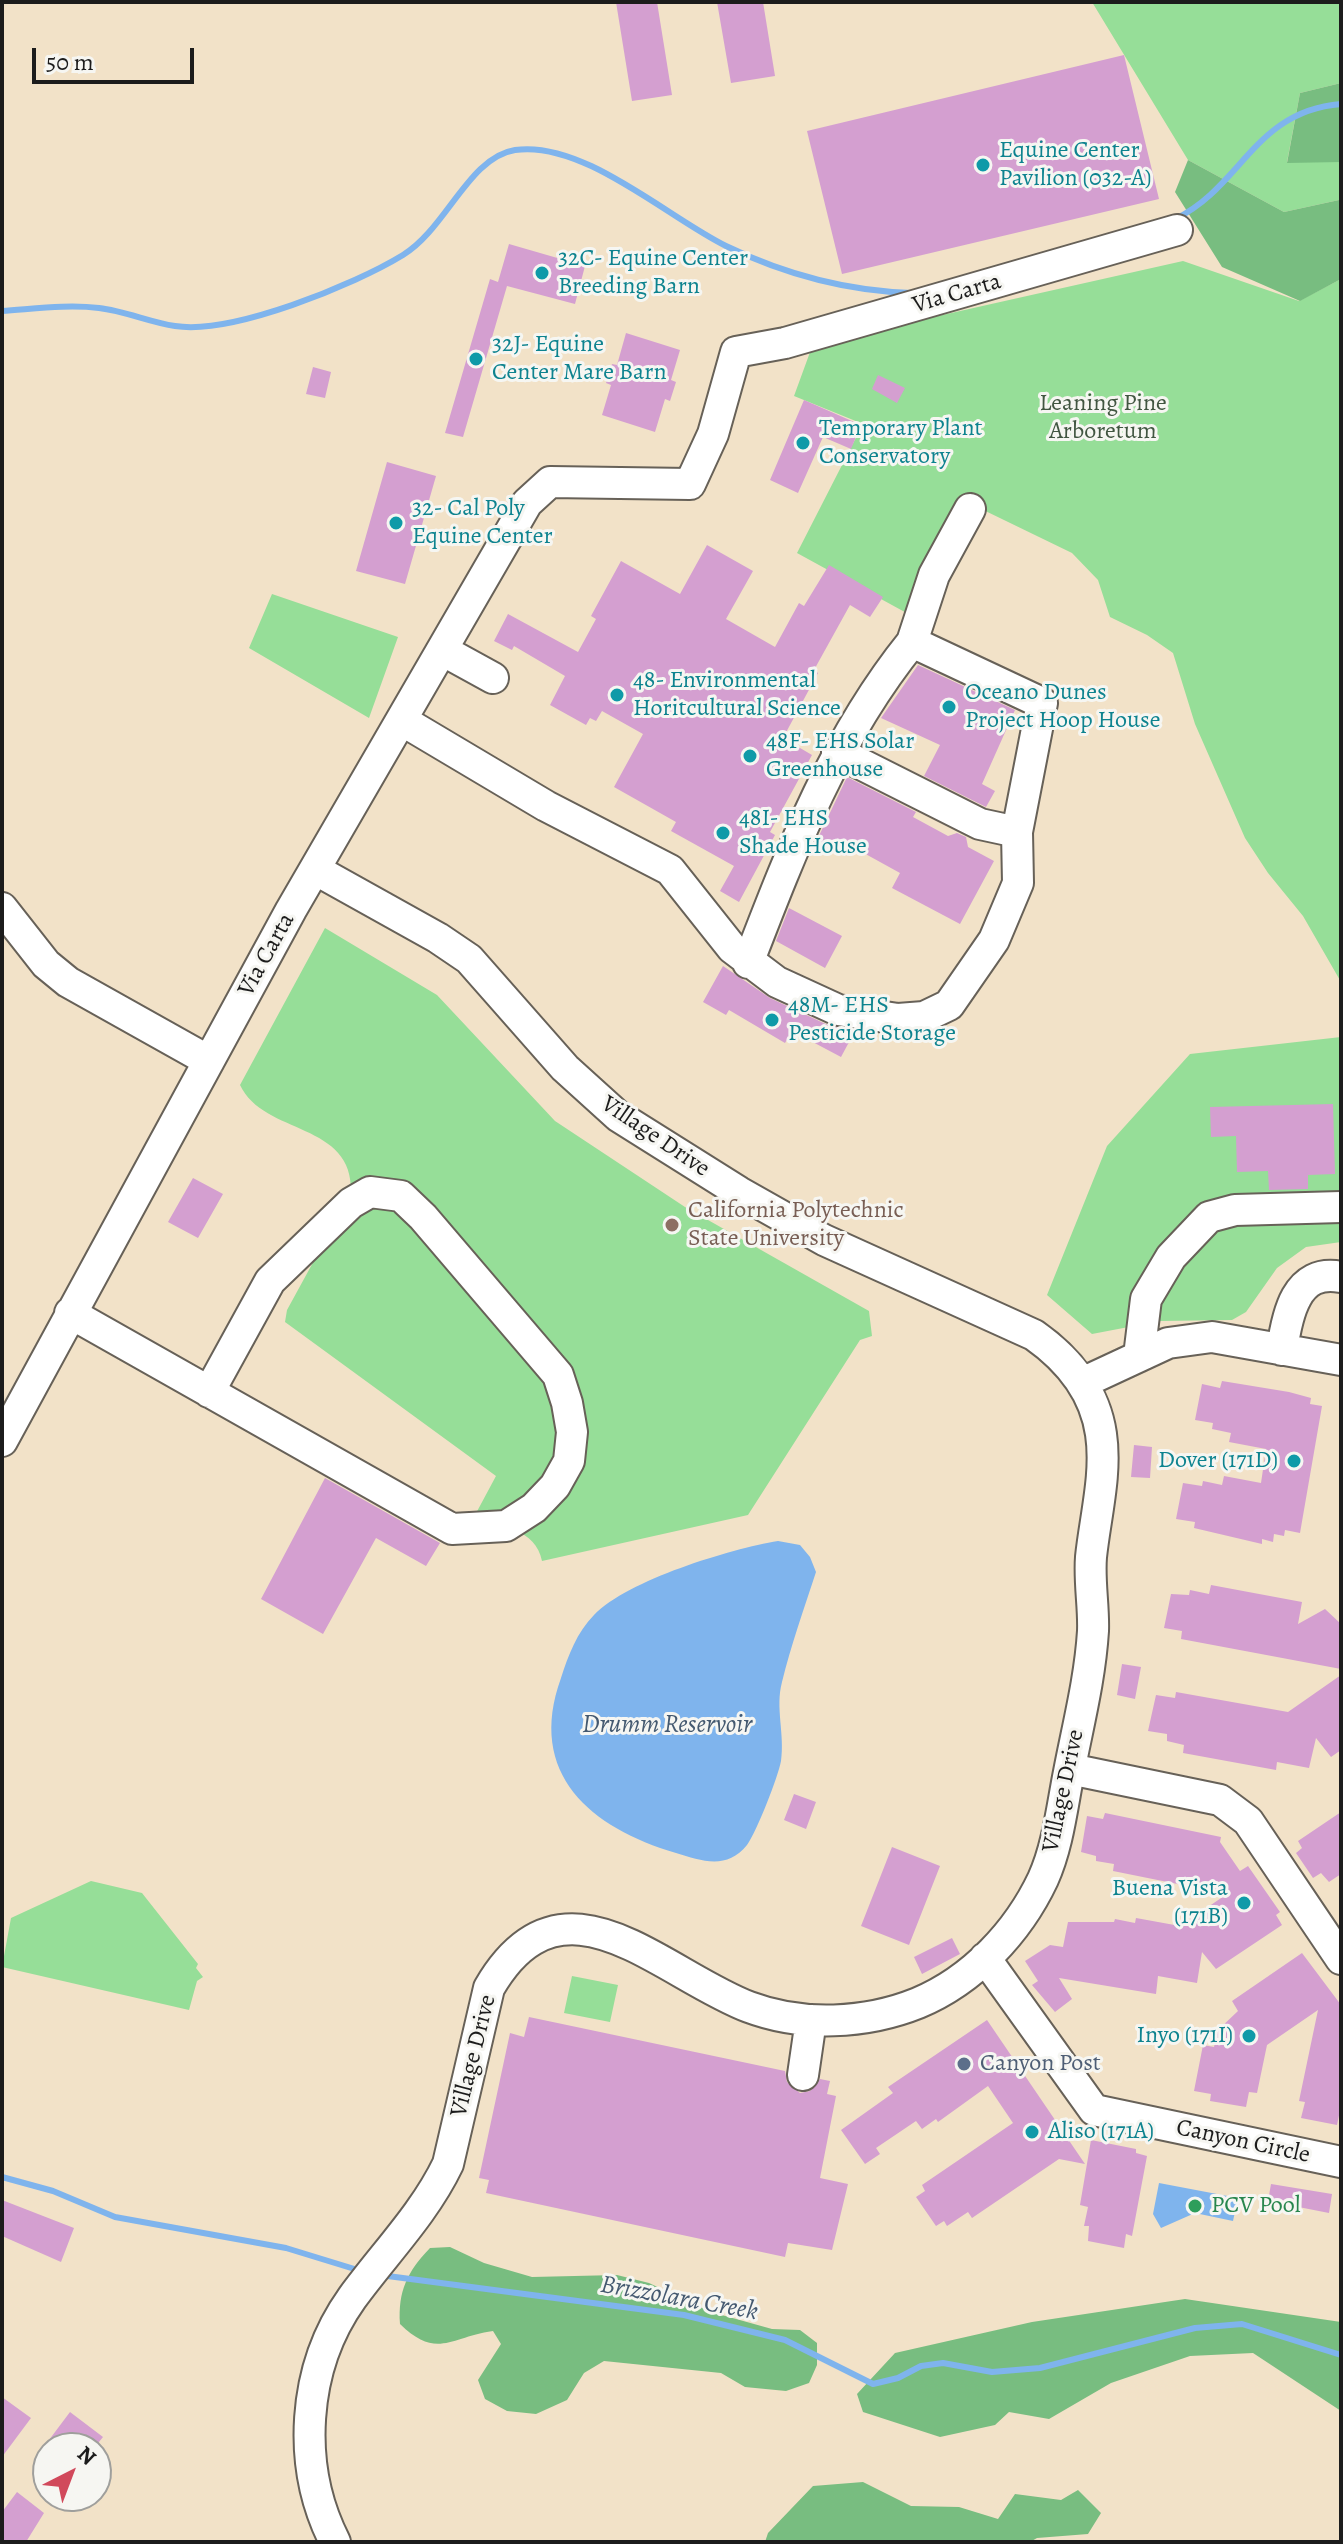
<!DOCTYPE html>
<html>
<head>
<meta charset="utf-8">
<style>
  body { margin:0 }
  #map { position:relative; width:1343px; height:2544px; overflow:hidden; background:#f2e2c8; font-family:Alegreya,serif }
  canvas { display:block }
  .frame { position:absolute; inset:0; border:4px solid #1c1c1c; pointer-events:none }
  .north { position:absolute; left:32px; top:2432px; width:80px; height:80px; box-sizing:border-box; background:#f6f6f2; border:2px solid #9f9f9c; border-radius:50%; rotate:42deg; font-size:22px; font-weight:700; line-height:32px; text-align:center; color:#1c1c1c }
  .north::after { content:''; display:block; margin:auto; width:28px; height:36px; background:#d1495b; clip-path:polygon(50% 0,100% 100%,50% 72%,0 100%) }
  .scale { position:absolute; left:32px; top:48px; width:162px; height:36px; box-sizing:border-box; border:4px solid #1c1c1c; border-top:0; padding-left:10px; font-size:24px; line-height:28px; white-space:nowrap; color:#1c1c1c; -webkit-text-stroke:6px #f6f6f2; paint-order:stroke }
</style>
</head>
<body>
<div id="map">
<canvas width="1343" height="2544"></canvas>
<div class="frame"></div>
<div class="north">N</div>
<div class="scale">50 m</div>
</div>
<script>
const c = document.querySelector('canvas').getContext('2d');
c.lineJoin = 'round';
function fill(path, color) { c.fillStyle = color; c.fill(path, 'evenodd'); }
function strokePath(path, color, width, dash) { c.strokeStyle = color; c.lineWidth = width; c.lineCap = dash ? 'butt' : 'round'; c.setLineDash(dash || []); c.stroke(path); }
function drawText(font, color, halo, rows, align = 'center') {
  c.font = font + ' Alegreya,serif'; c.lineWidth = 6; c.setLineDash([]); c.textBaseline = 'middle'; c.strokeStyle = halo; c.fillStyle = color; for (const [text, x, y, turn = 0] of rows) {
    c.save(); c.translate(x, y); c.rotate((+turn || 0) * Math.PI / 180); c.textAlign = isNaN(turn) ? turn : align; if (halo) c.strokeText(text, 0, 0); c.fillText(text, 0, 0); c.restore();
  }
}
fill(new Path2D(`
  M 1092,2 L 1341,2 L 1341,83 L 1300,93 L 1287,162 L 1341,162 L 1339,200 L 1284,212 L 1188,160 Z
  M 1183,261 L 1299,301 L 1341,279 L 1341,982 L 1303,916 L 1268,873 L 1245,838 L 1195,724 L 1173,653 L 1147,635 L 1110,617 L 1098,580 L 1072,553 L 971,504 L 912,616 L 797,553 L 863,424 L 794,396 L 813,344 Z
  M 272,594 L 398,637 L 369,718 L 249,648 Z
  M 325,928 L 437,995 L 555,1121 L 685,1207 L 869,1311 L 872,1336 L 860,1340 L 748,1515 L 542,1561 C 536,1529 500,1525 474,1517 L 496,1476 L 285,1322 L 287,1310 L 351,1193 C 354,1121 264,1136 240,1085 Z
  M 1341,1037 L 1341,1242 L 1306,1247 L 1277,1268 L 1246,1312 L 1232,1320 L 1160,1321 L 1092,1334 L 1047,1295 L 1107,1146 L 1190,1054 Z
  M 91,1881 L 142,1893 L 198,1964 L 196,1968 L 203,1977 L 197,1981 L 189,2010 L 2,1967 L 11,1918 Z
  M 572,1976 L 618,1985 L 610,2022 L 564,2013 Z`), '#96de98');
fill(new Path2D(`
  M 1341,83 L 1341,162 L 1287,163 L 1300,93 Z
  M 1188,160 L 1284,212 L 1339,200 L 1341,195 L 1341,279 L 1300,301 L 1222,267 L 1175,192 Z
  M 450,2247 L 484,2263 L 532,2277 L 617,2275 L 649,2283 L 711,2312 L 772,2329 L 800,2330 L 817,2343 L 817,2365 L 809,2383 L 786,2391 L 745,2387 L 721,2373 L 604,2361 L 584,2373 L 567,2400 L 536,2414 L 507,2411 L 485,2399 L 478,2380 L 501,2344 L 493,2331 C 450,2337 437,2360 400,2324 C 398,2291 407,2272 430,2248 Z
  M 1185,2299 L 1341,2322 L 1341,2411 L 1253,2353 L 1190,2356 L 1111,2383 L 1049,2419 L 1009,2412 L 995,2425 L 940,2437 L 863,2412 L 857,2394 L 895,2353 L 1032,2322 Z
  M 863,2482 L 911,2506 L 959,2507 L 998,2519 L 1015,2494 L 1061,2500 L 1078,2490 L 1101,2513 L 1088,2534 L 1037,2538 L 1030,2542 L 765,2542 L 768,2533 L 813,2486 Z`), '#78bd80');
fill(new Path2D(`
  M 778,1541 L 800,1545 L 810,1557 L 816,1572 C 804,1609 791,1645 782,1682 C 775,1708 785,1734 781,1761 C 778,1777 757,1831 747,1845 C 727,1870 702,1861 676,1853 C 591,1828 526,1774 561,1678 C 568,1656 577,1632 594,1615 C 628,1580 730,1549 778,1541 Z
  M 1159,2183 L 1238,2198 L 1233,2221 L 1195,2213 L 1161,2228 L 1153,2214 Z`), '#7fb4ed');
strokePath(new Path2D(`
  M 1175,219 C 1242,187 1254,111 1341,104
  M 2,311 C 33,309 67,304 99,308 C 125,311 149,322 175,326 C 232,335 354,285 403,255 C 446,229 469,157 515,150 C 583,140 667,217 726,246 C 784,274 848,291 912,293
  M 2,2177 L 53,2191 L 115,2217 L 286,2248 L 361,2271
  M 380,2275 L 684,2315 L 785,2340 L 873,2384 L 898,2378 L 921,2366 L 943,2363 L 992,2372 L 1040,2368 L 1195,2328 L 1242,2324 L 1341,2355`), '#7fb4ed', 6);
fill(new Path2D(`
  M 616,2 L 657,2 L 672,95 L 632,101 Z
  M 717,2 L 763,2 L 775,76 L 731,83 Z
  M 1124,55 L 1159,199 L 842,274 L 807,131 Z
  M 509,244 L 585,266 L 575,304 L 507,286 L 463,437 L 445,433 L 490,279 L 498,282 Z
  M 626,333 L 680,350 L 671,380 L 676,382 L 670,401 L 665,399 L 655,432 L 602,415 L 611,385 L 606,383 L 612,364 L 617,365 Z
  M 313,367 L 331,372 L 325,398 L 306,394 Z
  M 878,375 L 905,388 L 897,403 L 872,389 Z
  M 804,400 L 861,425 L 851,449 L 823,437 L 798,493 L 770,480 Z
  M 387,462 L 436,476 L 405,584 L 356,571 Z
  M 707,545 L 753,571 L 726,619 L 775,647 L 799,603 L 804,606 L 829,565 L 883,597 L 870,617 L 850,605 L 814,670 L 818,673 L 783,738 L 812,755 L 770,832 L 775,835 L 739,902 L 720,891 L 734,866 L 671,831 L 676,822 L 614,787 L 643,734 L 602,711 L 596,721 L 590,718 L 586,725 L 550,705 L 565,676 L 514,646 L 512,650 L 494,641 L 508,614 L 578,652 L 596,619 L 591,616 L 621,561 L 680,594 Z
  M 918,665 L 1015,710 L 982,784 L 995,791 L 986,807 L 924,776 L 940,745 L 881,718 Z
  M 847,777 L 916,812 L 913,817 L 948,836 L 957,833 L 966,837 L 968,847 L 994,861 L 960,924 L 892,888 L 900,873 L 851,846 L 846,856 L 817,840 Z
  M 789,908 L 842,936 L 825,968 L 776,941 Z
  M 723,966 L 770,998 L 830,1026 L 855,1031 L 841,1057 L 792,1031 L 785,1043 L 729,1010 L 726,1015 L 703,1002 Z
  M 1333,1104 L 1335,1174 L 1308,1175 L 1308,1189 L 1269,1190 L 1268,1171 L 1237,1172 L 1236,1136 L 1211,1137 L 1210,1107 Z
  M 193,1178 L 223,1194 L 198,1238 L 168,1222 Z
  M 1222,1381 L 1289,1392 L 1311,1398 L 1310,1404 L 1322,1406 L 1300,1533 L 1285,1530 L 1284,1536 L 1274,1534 L 1273,1542 L 1262,1539 L 1262,1544 L 1194,1528 L 1195,1522 L 1176,1519 L 1183,1483 L 1202,1486 L 1203,1481 L 1222,1485 L 1224,1476 L 1261,1483 L 1266,1449 L 1229,1442 L 1231,1433 L 1212,1429 L 1213,1423 L 1195,1420 L 1202,1384 L 1220,1388 Z
  M 1134,1445 L 1152,1447 L 1150,1478 L 1131,1477 Z
  M 325,1478 L 440,1543 L 426,1566 L 376,1538 L 323,1634 L 261,1599 Z
  M 1211,1585 L 1302,1602 L 1298,1624 L 1325,1609 L 1341,1624 L 1341,1669 L 1181,1639 L 1182,1631 L 1164,1628 L 1171,1594 L 1189,1595 L 1190,1590 L 1209,1594 Z
  M 1122,1664 L 1141,1667 L 1135,1699 L 1117,1695 Z
  M 1341,1675 L 1341,1750 L 1331,1757 L 1316,1738 L 1309,1768 L 1277,1762 L 1276,1770 L 1183,1753 L 1184,1745 L 1167,1741 L 1167,1734 L 1148,1731 L 1156,1695 L 1175,1698 L 1176,1692 L 1288,1712 Z
  M 794,1794 L 816,1802 L 806,1829 L 784,1820 Z
  M 1341,1812 L 1341,1874 L 1329,1882 L 1321,1873 L 1313,1878 L 1296,1853 L 1302,1848 L 1298,1841 Z
  M 1105,1813 L 1221,1837 L 1220,1842 L 1240,1871 L 1248,1866 L 1280,1912 L 1276,1915 L 1282,1925 L 1216,1969 L 1202,1952 L 1197,1983 L 1158,1976 L 1156,1994 L 1059,1978 L 1072,1999 L 1055,2012 L 1032,1985 L 1038,1981 L 1025,1961 L 1050,1945 L 1063,1947 L 1068,1922 L 1114,1922 L 1115,1919 L 1135,1923 L 1136,1918 L 1180,1926 L 1227,1894 L 1113,1871 L 1114,1864 L 1096,1861 L 1096,1856 L 1081,1852 L 1087,1816 L 1103,1819 Z
  M 892,1847 L 940,1866 L 909,1945 L 861,1926 Z
  M 952,1938 L 960,1954 L 922,1974 L 914,1957 Z
  M 1302,1953 L 1341,2005 L 1341,2106 L 1337,2125 L 1301,2118 L 1305,2102 L 1299,2101 L 1318,2010 L 1267,2045 L 1257,2093 L 1249,2092 L 1246,2107 L 1210,2101 L 1211,2094 L 1194,2091 L 1203,2045 L 1214,2047 L 1218,2030 L 1238,2011 L 1232,2001 Z
  M 529,2017 L 785,2071 L 787,2082 L 800,2093 L 810,2091 L 820,2079 L 830,2081 L 827,2094 L 836,2096 L 820,2178 L 848,2184 L 832,2250 L 788,2243 L 785,2257 L 486,2193 L 489,2180 L 479,2178 L 510,2033 L 524,2037 Z
  M 987,2020 L 1085,2164 L 1059,2159 L 972,2218 L 968,2212 L 947,2226 L 944,2221 L 936,2226 L 916,2197 L 925,2191 L 922,2185 L 1013,2123 L 988,2086 L 938,2122 L 936,2119 L 922,2129 L 916,2121 L 876,2148 L 880,2154 L 865,2164 L 841,2130 L 893,2093 L 888,2087 Z
  M 1091,2140 L 1136,2149 L 1136,2153 L 1147,2156 L 1132,2236 L 1126,2234 L 1124,2248 L 1088,2241 L 1089,2226 L 1084,2226 L 1088,2207 L 1080,2205 Z
  M 1271,2184 L 1332,2194 L 1329,2213 L 1268,2201 Z
  M 2,2200 L 74,2228 L 61,2262 L 2,2236 Z
  M 2,2397 L 31,2418 L 2,2457 Z
  M 70,2412 L 103,2437 L 94,2448 L 43,2448 Z
  M 17,2492 L 44,2513 L 26,2542 L 2,2542 L 2,2512 Z`), '#d49fd0');
const minor = new Path2D(`
  M 442,650 L 493,678
  M 403,721 L 546,806 L 670,870 L 732,948 L 777,982 L 838,1010 L 898,1019 L 924,1017 L 949,1005 L 994,940 L 1018,883 L 1017,832 L 1042,703 L 912,642 L 934,575 L 970,509
  M 837,752 L 980,824 L 1017,832
  M 316,870 L 438,938 L 469,959 L 565,1068 L 618,1116 L 739,1192 L 824,1240 L 1034,1335 C 1068,1359 1095,1392 1101,1434 C 1107,1474 1095,1518 1091,1557 C 1089,1582 1094,1607 1093,1631 C 1090,1679 1078,1725 1069,1772 C 1062,1807 1058,1846 1043,1879 C 1018,1932 973,1980 918,2003 C 866,2024 802,2027 749,2007 C 660,1973 562,1862 489,1988 L 448,2164 C 424,2214 384,2254 352,2298 C 302,2368 296,2466 335,2542
  M 2,908 L 46,964 L 68,982 L 209,1061
  M 748,963 C 792,849 835,737 912,642
  M 70,1313 L 452,1529 L 506,1526 L 534,1508 L 555,1486 L 569,1461 L 572,1432 L 567,1403 L 558,1375 L 423,1217 L 401,1196 L 370,1192 L 351,1203 L 270,1281 L 209,1392
  M 1282,1350 C 1287,1315 1296,1268 1341,1277
  M 1139,1356 L 1146,1299 L 1171,1257 L 1209,1217 L 1235,1210 L 1341,1207
  M 1082,1383 L 1168,1343 L 1212,1337 L 1341,1360
  M 2,1441 L 291,910 L 527,503 L 550,482 L 690,484 L 713,434 L 736,352 L 785,343 L 1177,230
  M 1070,1769 L 1220,1800 L 1248,1821 L 1341,1959
  M 985,1958 L 1094,2110 L 1341,2162
  M 803,2075 L 811,2020`);
strokePath(minor, '#676158', 34);
strokePath(minor, '#fff', 30);
for (const [x, y, r, color] of [
  [983,165,8,"#0f9aa8"],
  [542,273,8,"#0f9aa8"],
  [476,359,8,"#0f9aa8"],
  [803,443,8,"#0f9aa8"],
  [396,523,8,"#0f9aa8"],
  [617,695,8,"#0f9aa8"],
  [949,707,8,"#0f9aa8"],
  [750,756,8,"#0f9aa8"],
  [723,833,8,"#0f9aa8"],
  [772,1020,8,"#0f9aa8"],
  [672,1225,8,"#8d6e63"],
  [1294,1461,8,"#0f9aa8"],
  [1244,1903,8,"#0f9aa8"],
  [1249,2036,8,"#0f9aa8"],
  [964,2064,8,"#5c6f8a"],
  [1032,2132,8,"#0f9aa8"],
  [1195,2206,8,"#2e9e5b"]
]) { const dot = new Path2D(); dot.arc(x, y, r, 0, 2 * Math.PI); c.fillStyle = color; c.fill(dot); strokePath(dot, '#f6f6f2', 3); }
drawText('24px', '#0d838f', '#f6f6f2', [
  ["Equine Center",999,151],
  ["Pavilion (032-A)",999,179],
  ["32C- Equine Center",558,259],
  ["Breeding Barn",558,287],
  ["32J- Equine",492,345],
  ["Center Mare Barn",492,373],
  ["Temporary Plant",819,429],
  ["Conservatory",819,457],
  ["32- Cal Poly",412,509],
  ["Equine Center",412,537],
  ["48- Environmental",633,681],
  ["Horitcultural Science",633,709],
  ["Oceano Dunes",965,693],
  ["Project Hoop House",965,721],
  ["48F- EHS Solar",766,742],
  ["Greenhouse",766,770],
  ["48I- EHS",739,819],
  ["Shade House",739,847],
  ["48M- EHS",788,1006],
  ["Pesticide Storage",788,1034],
  ["Dover (171D)",1278,1461,"right"],
  ["Buena Vista",1228,1889,"right"],
  ["(171B)",1228,1917,"right"],
  ["Inyo (171I)",1233,2036,"right"],
  ["Aliso (171A)",1048,2132]
], 'left');
drawText('24px', '#1c1c1c', '#f6f6f2', [
  ["Via Carta",957,294,-16],
  ["Via Carta",267,955,-61],
  ["Village Drive",655,1137,34],
  ["Village Drive",1064,1791,-78],
  ["Village Drive",474,2056,-76],
  ["Canyon Circle",1243,2142,12]
]);
drawText('24px', '#415641', '#f6f6f2', [
  ["Leaning Pine",1103,404],
  ["Arboretum",1103,432]
]);
drawText('24px', '#785e54', '#f6f6f2', [
  ["California Polytechnic",688,1211],
  ["State University",688,1239]
], 'left');
drawText('24px', '#4e5e75', '#f6f6f2', [
  ["Canyon Post",980,2064]
], 'left');
drawText('24px', '#27864d', '#f6f6f2', [
  ["PCV Pool",1211,2206]
], 'left');
drawText('italic 26px', '#445970', '#f6f6f2', [
  ["Drumm Reservoir",667,1726],
  ["Brizzolara Creek",679,2299,10]
]);
</script>
</body>
</html>
